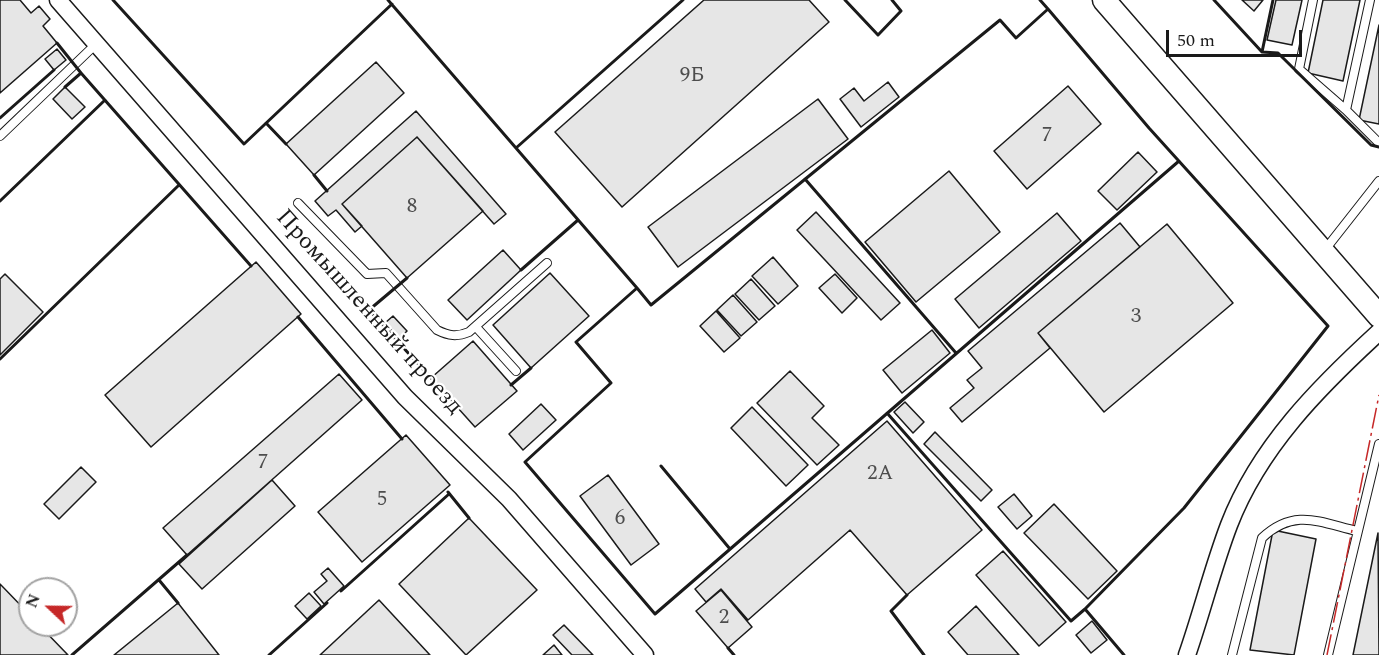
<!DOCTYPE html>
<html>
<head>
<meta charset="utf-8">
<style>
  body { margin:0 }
  #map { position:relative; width:1379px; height:655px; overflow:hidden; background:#fff; font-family:Spectral,serif }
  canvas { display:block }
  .north { position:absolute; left:18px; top:577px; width:60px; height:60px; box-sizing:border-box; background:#fff; border:2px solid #a3a3a3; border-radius:50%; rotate:292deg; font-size:16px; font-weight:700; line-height:24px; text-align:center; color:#1a1a1a }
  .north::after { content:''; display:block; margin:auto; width:21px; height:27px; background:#c62828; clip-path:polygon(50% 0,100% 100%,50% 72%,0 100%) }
  .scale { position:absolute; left:1166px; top:30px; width:136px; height:27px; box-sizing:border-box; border:3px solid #1a1a1a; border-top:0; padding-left:8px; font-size:18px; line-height:21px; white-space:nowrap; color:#1a1a1a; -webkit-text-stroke:4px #fff; paint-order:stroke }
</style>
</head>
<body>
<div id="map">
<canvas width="1379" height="655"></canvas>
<div class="north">N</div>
<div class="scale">50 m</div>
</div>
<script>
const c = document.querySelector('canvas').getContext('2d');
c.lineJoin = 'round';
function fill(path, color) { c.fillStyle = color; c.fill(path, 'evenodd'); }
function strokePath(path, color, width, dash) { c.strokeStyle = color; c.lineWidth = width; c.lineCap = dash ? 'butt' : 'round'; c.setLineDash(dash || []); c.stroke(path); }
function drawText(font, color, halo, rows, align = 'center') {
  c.font = font + ' Spectral,serif'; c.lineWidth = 4.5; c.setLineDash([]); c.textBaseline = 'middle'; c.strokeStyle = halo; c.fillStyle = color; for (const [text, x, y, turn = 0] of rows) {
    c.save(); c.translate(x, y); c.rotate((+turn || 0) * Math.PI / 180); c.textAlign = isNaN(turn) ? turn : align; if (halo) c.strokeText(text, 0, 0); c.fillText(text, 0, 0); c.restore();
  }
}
const building = new Path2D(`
  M 0,0 L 20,0 L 31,13 L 39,6 L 50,19 L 43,26 L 57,43 L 0,93 Z
  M 704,0 L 809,0 L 829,22 L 622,207 L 555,132 Z
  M 1242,0 L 1263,0 L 1254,11 Z
  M 1276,0 L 1302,0 L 1292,45 L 1267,40 Z
  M 1323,0 L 1360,0 L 1343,81 L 1308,73 Z
  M 1379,25 L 1379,124 L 1359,120 Z
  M 57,49 L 66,60 L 54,70 L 45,59 Z
  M 376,62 L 404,93 L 314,175 L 286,144 Z
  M 888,82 L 899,97 L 861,127 L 840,99 L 854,88 L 864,101 Z
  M 1068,86 L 1101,124 L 1027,189 L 994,151 Z
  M 65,87 L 85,107 L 72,119 L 53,99 Z
  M 818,99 L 848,139 L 678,267 L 648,227 Z
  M 416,111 L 506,214 L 494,224 L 417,137 L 342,204 L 362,226 L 355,232 L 336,210 L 328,216 L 315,201 Z
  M 417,137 L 483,211 L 407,278 L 342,204 Z
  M 1138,152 L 1157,172 L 1117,210 L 1098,191 Z
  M 949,171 L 1000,232 L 916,302 L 865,242 Z
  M 816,212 L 900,303 L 881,320 L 797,230 Z
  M 1057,213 L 1081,241 L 979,328 L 955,299 Z
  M 1120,223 L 1140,247 L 1038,333 L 1050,348 L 962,422 L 950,408 L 974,388 L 967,380 L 982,368 L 968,351 Z
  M 1167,224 L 1233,303 L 1104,412 L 1038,333 Z
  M 503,250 L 521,270 L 467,320 L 448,300 Z
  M 773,257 L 798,286 L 778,304 L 752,276 Z
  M 256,262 L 301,314 L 151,447 L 105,395 Z
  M 550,273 L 589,316 L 531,368 L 493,325 Z
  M 5,274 L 43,312 L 0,355 L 0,279 Z
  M 835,274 L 857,298 L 842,313 L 819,288 Z
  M 751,279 L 775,306 L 759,320 L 735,294 Z
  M 733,295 L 757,322 L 741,336 L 717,310 Z
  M 716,311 L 740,338 L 724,352 L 700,326 Z
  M 393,316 L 407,331 L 399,339 L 385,323 Z
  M 932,330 L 950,353 L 902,393 L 883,370 Z
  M 473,341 L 517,391 L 475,427 L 431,378 Z
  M 790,371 L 824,406 L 812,418 L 839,445 L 817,465 L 757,403 Z
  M 339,374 L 362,400 L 187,555 L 163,528 Z
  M 905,402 L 924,422 L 913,433 L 894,412 Z
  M 541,404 L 556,420 L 523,450 L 509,434 Z
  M 752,407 L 808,465 L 786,486 L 731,428 Z
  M 887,421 L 982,530 L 907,595 L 850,530 L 748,620 L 721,589 L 706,602 L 695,589 Z
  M 935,432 L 992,490 L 981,501 L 924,444 Z
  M 406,435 L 450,485 L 362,562 L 318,512 Z
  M 81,467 L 96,482 L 59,519 L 44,504 Z
  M 608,475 L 659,544 L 631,565 L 580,496 Z
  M 272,480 L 295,506 L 202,589 L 179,564 Z
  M 1014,494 L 1032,516 L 1017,529 L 998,507 Z
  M 1054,504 L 1117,571 L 1088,599 L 1024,533 Z
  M 469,518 L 537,590 L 466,655 L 399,584 Z
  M 1273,530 L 1316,539 L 1294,655 L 1250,650 Z
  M 1378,533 L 1379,655 L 1353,655 Z
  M 1003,551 L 1066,622 L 1039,646 L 976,575 Z
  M 328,568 L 344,586 L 324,604 L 314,592 L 327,581 L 321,574 Z
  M 0,584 L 30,615 L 30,625 L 39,625 L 68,655 L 0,655 Z
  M 721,590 L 752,627 L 728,648 L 696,611 Z
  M 309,593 L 321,606 L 307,619 L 295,606 Z
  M 379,600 L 430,655 L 320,655 Z
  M 178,603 L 219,655 L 114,655 Z
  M 976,606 L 1019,655 L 968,655 L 948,632 Z
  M 1092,621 L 1107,640 L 1091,653 L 1076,635 Z
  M 564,625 L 593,655 L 572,655 L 553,635 Z
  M 554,645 L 562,655 L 543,655 Z`);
fill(building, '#e6e6e6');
strokePath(building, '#1a1a1a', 1.5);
const lane = new Path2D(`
  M 1313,0 L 1299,69 L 1346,110 L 1370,0
  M 1346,110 L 1379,143
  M 0,136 L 95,45
  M 298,203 L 367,274 L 386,273 L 437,330 C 449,336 457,337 469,332 L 547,263
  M 1324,251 L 1379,181
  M 476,327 L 516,371
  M 1232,655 L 1262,538 C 1294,508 1319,522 1357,531
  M 1328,655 L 1379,444`);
const street = new Path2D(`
  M 58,0 L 405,397 L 509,499 L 645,655
  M 1187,655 C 1202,612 1213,567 1229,525 C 1259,447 1319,387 1379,332`);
const secondary = new Path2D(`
  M 1104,0 L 1379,316`);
strokePath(lane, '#1a1a1a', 10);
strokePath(street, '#1a1a1a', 19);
strokePath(secondary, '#1a1a1a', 25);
strokePath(lane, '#fff', 8);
strokePath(street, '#fff', 16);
strokePath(secondary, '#fff', 22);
strokePath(new Path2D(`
  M 113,0 L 244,144 L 392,4
  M 388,0 L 637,288 L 576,342 L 611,383 L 525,462 L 655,614 L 1179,161
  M 845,0 L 878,35 L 901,11 L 892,0
  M 1040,0 L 1048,9
  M 1214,0 L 1262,52 L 1278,53 L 1371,145 L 1379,147
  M 57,43 L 81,73
  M 1262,52 L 1273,0
  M 65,87 L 81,73 L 251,266
  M 0,118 L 54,70
  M 266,123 L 286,144
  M 516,148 L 683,0
  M 314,175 L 327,191
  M 805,179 L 956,353
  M 0,201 L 105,100
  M 521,270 L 578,220
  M 407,278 L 369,310 L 431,378
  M 637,288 L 651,305 L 1000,20 L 1016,38 L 1048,9 L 1149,128 L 1328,326 L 1184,508 L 1085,609 L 1124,655
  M 298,317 L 402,439
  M 0,359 L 179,185
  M 511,385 L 531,368
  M 887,413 L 1071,621 L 1085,609
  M 661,466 L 730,549
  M 448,492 L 469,518
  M 159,580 L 178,603
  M 341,591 L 449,494
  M 907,595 L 891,611 L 924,655
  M 728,648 L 734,655
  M 72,655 L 187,555
  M 269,655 L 327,603`), '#1a1a1a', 3);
strokePath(new Path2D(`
  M 1327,655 L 1379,395`), '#c62828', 1.5, [21, 4.5, 3, 4.5]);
drawText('21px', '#4d4d4d', null, [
  ["9Б",692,77],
  ["7",1047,137],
  ["8",412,208],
  ["3",1136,318],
  ["7",263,464],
  ["2А",880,475],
  ["5",382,501],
  ["6",620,520],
  ["2",724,619]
]);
drawText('24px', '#1a1a1a', '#fff', [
  ["Промышленный проезд",368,313,48]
]);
</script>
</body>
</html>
